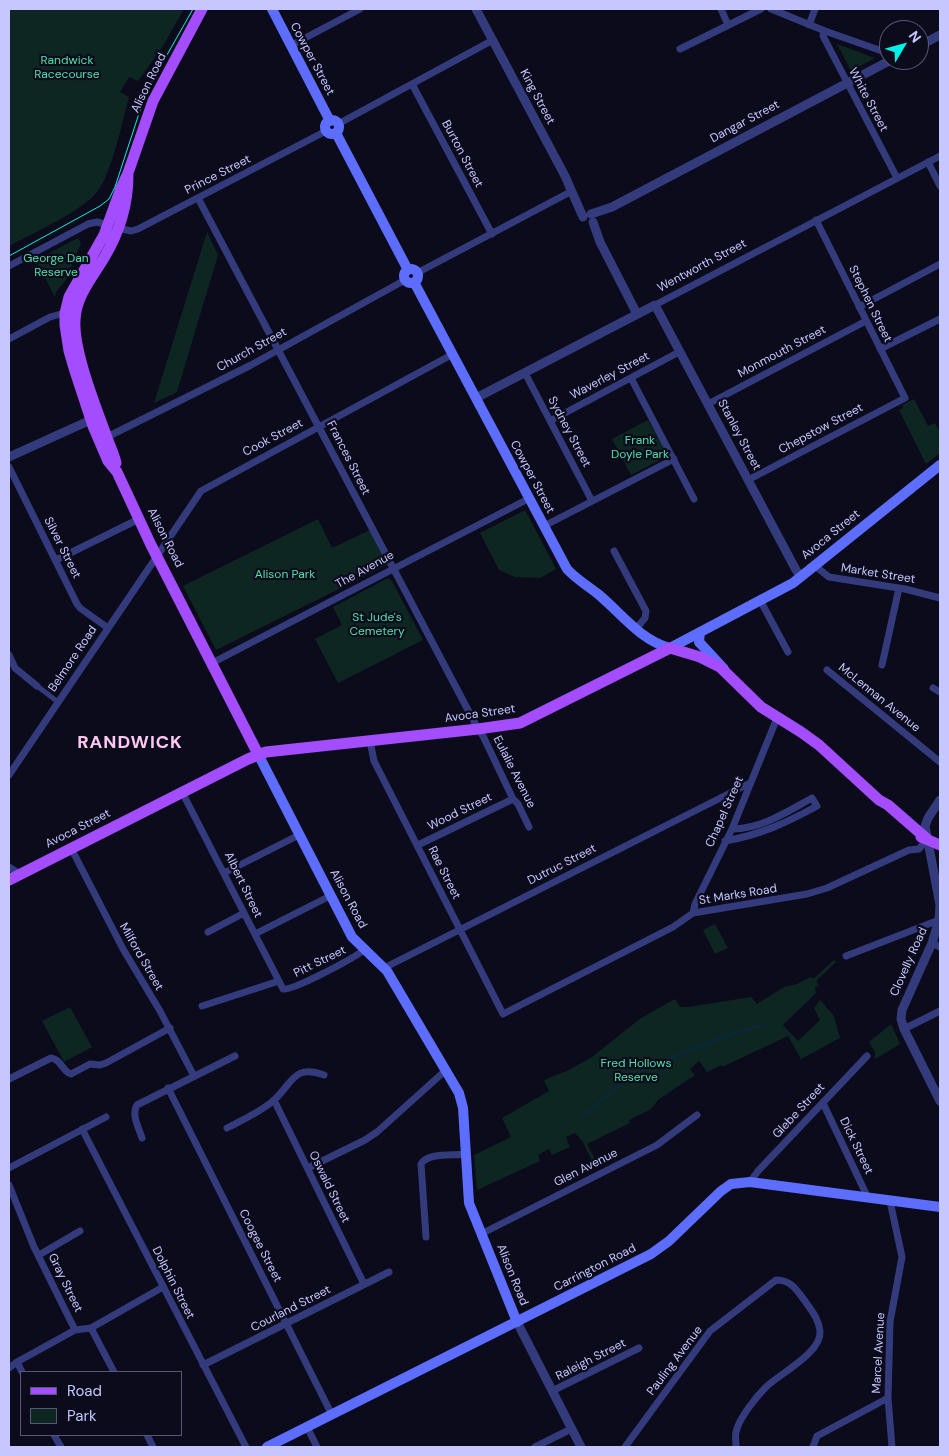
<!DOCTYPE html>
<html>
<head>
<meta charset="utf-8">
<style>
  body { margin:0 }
  #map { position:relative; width:949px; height:1456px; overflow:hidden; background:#0b0b1c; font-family:"DM Sans",sans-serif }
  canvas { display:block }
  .frame { position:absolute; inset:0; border:10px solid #c6c7ff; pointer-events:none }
  .legend { position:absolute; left:20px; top:1371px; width:162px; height:65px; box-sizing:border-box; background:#0b0b1c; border:1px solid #565677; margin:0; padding:6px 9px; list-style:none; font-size:15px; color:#c6c7ff }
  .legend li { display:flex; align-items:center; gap:10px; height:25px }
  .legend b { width:25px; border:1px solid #565677 }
  .north { position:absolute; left:879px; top:20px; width:50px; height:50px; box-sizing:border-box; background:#0b0b1c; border:1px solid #565677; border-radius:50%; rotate:53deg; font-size:14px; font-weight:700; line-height:20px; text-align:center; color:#c6c7ff }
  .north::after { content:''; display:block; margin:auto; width:18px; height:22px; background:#00f1e8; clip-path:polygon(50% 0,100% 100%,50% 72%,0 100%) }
</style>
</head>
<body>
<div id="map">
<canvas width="949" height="1456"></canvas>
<div class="frame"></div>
<ul class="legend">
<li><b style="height:6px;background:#a44dff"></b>Road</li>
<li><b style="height:14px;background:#0e2622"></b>Park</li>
</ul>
<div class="north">N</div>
</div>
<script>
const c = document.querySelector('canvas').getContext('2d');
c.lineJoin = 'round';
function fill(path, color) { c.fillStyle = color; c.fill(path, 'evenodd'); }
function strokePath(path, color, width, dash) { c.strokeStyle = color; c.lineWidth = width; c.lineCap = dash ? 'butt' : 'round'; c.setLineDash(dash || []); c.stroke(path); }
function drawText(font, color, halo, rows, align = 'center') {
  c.font = font + ' "DM Sans",sans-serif'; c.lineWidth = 4.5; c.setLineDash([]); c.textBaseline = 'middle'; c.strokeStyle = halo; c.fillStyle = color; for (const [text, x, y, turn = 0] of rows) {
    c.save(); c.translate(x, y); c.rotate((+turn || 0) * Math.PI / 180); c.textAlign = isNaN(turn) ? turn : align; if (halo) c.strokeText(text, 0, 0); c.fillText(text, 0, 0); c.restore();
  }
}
fill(new Path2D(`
  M 9,9 L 184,9 L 163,46 L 138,81 L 129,77 L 120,92 L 129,97 C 123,119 111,176 97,192 C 81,212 33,233 9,246 Z
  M 837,44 L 875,58 L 851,71 Z
  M 207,232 L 218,255 L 177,392 L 154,403 Z
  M 78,238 L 81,243 L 66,280 L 56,292 L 55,297 L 36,260 Z
  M 914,399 L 928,426 L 935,423 L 940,432 L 940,453 L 926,464 L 899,410 L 903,408 L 902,405 Z
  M 648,420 L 668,456 L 631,475 L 612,439 Z
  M 525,510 L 556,569 L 540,578 L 515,577 L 499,570 L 480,533 Z
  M 318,519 L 332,548 L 370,530 L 387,565 L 216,650 L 183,586 Z
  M 388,578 L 392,581 L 423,640 L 338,683 L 315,639 L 342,625 L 333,607 Z
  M 715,924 L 728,948 L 715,954 L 703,930 Z
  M 834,960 L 836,962 L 816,981 L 819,985 L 815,988 L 816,993 L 783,1025 L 798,1041 L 820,1020 L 814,1008 L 820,1000 L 834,1016 L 840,1038 L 801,1059 L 788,1036 L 722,1067 L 721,1065 L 707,1072 L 699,1061 L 690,1069 L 695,1075 L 658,1100 L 651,1109 L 629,1120 L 630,1123 L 587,1144 L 597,1163 L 594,1165 L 583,1142 L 575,1133 L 566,1137 L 570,1147 L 552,1155 L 549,1149 L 538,1155 L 540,1161 L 477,1190 L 474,1155 L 511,1137 L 502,1118 L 549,1091 L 544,1080 L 569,1070 L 592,1057 L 641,1018 L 675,999 L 680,1007 L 688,1007 L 751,997 L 757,1004 L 784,987 L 797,984 L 811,977 L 813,979 Z
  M 70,1007 L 92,1047 L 64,1062 L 42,1021 Z
  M 891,1024 L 900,1044 L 875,1059 L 875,1052 L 869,1042 Z`), '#0e2622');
strokePath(new Path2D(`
  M 583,1116 L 618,1086 L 647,1067 L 732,1034 L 762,1025`), '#0a2740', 2);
strokePath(new Path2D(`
  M 37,686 L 58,702`), '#343b7c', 5);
strokePath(new Path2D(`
  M 721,9 L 728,25
  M 771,9 L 825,31 L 882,51 L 889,58
  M 809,25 L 815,9
  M 825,31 L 823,36 L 897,178
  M 290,46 L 360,9
  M 680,49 L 761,9
  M 412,84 L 492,234
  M 338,124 L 493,40
  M 928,162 L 940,186
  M 198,198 L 478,729 L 483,736 L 513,799 L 518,804 L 529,827
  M 118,228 L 131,231 L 138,229 L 326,131
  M 9,266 L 88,224 L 97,222 L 108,225
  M 417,273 L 572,191
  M 655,305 L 940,156
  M 859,307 L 940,264
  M 9,339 L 50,317 L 68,312
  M 880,349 L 940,319
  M 525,373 L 592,501
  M 631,378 L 694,499
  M 708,404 L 866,321
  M 550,421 L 679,352
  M 107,437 L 251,365 L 405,280
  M 9,467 L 77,604 L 80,608 L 108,628
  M 748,480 L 905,398 L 816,220
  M 544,526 L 674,459
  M 614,551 L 646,611 L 645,618 L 636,629
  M 56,560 L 139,519
  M 815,566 L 829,577 L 905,589 L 940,598
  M 760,600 L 788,652
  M 9,655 L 15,668 L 37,686
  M 212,663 L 530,498
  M 882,665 L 899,588
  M 827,670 L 940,762
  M 933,688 L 940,692
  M 370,741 L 374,761 L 503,1014 L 673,927 L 693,913 L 807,894 L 827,888 L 909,850 L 919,849 L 927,839
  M 9,775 L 201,491 L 453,354
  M 182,792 L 283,989 C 292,991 355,958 365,949
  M 725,841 C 760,835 786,823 817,806 L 812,798 C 787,812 761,829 732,829
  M 418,845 L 513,799
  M 71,848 L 123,949 L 160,1011 L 194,1076
  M 9,867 L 20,874
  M 224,873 L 299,835
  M 693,913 L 695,904 L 732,829 L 777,718
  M 208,932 L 244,913
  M 255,934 L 330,896
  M 932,943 L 940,947
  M 846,956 L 939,920
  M 384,968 L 750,783
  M 202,1006 L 279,981
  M 904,1029 L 940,1011
  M 9,1079 L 51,1058 C 61,1059 62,1071 71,1074 L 90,1064 L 100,1065 L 106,1063 L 170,1028
  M 168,1088 L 332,1415
  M 274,1100 L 364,1284
  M 823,1103 L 868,1198
  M 227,1128 C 242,1120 261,1112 274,1100 C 293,1083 293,1064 324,1075
  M 82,1129 L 246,1447
  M 142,1138 C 139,1128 131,1115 137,1105 L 235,1056
  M 9,1168 L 106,1117
  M 308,1168 L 365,1140 L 377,1132 L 446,1070
  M 750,1182 L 758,1171 L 867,1056
  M 9,1185 L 34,1247 L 75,1330
  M 890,1201 L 902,1257 L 890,1322 L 888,1398 L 892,1447
  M 481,1234 L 657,1145 L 697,1115
  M 426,1237 L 421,1164 C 428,1152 453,1156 466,1154
  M 39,1255 L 80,1231
  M 91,1328 L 114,1372
  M 17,1362 L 22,1372
  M 203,1365 L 389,1272
  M 9,1368 L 17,1362 L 75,1330 L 91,1328 L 163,1287
  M 552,1391 L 639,1348
  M 307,1427 L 317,1447
  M 54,1435 L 61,1447
  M 147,1435 L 153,1447
  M 535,1447 L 571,1429
  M 625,1447 L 710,1331 L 776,1280 C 791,1280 796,1289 805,1301 C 811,1310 819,1319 820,1331 C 822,1353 779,1374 766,1387 C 756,1397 739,1418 736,1432 C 735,1437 736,1442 736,1447
  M 813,1447 L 817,1436 L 888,1398`), '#343b7c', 7);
strokePath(new Path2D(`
  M 476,9 L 565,176 L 583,217
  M 919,46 L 940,35
  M 591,214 L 612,207 L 891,60
  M 593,222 L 600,242 L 637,314
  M 476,398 L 655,305 L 796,570 L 801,577
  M 9,457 L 95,418
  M 940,800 L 928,818 L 925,826 L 940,905 L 939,920 L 932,943 L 902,1010 L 901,1019 L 904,1029 L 940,1101
  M 517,1322 L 581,1447`), '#343b7c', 9);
strokePath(new Path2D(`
  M 272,9 L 330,121
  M325 127a7 7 0 1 1 14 0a7 7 0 1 1-14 0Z
  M 336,133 L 408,270
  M404 276a7 7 0 1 1 14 0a7 7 0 1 1-14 0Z
  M 414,282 L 567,569 C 576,579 588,586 598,594 C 621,613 640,640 670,648 L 793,583 L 940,465
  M 700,632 L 699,642 L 724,669
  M 258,754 L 352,937 L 387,971 L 459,1093 L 463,1108 L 469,1203 L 517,1322
  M 267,1447 L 651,1254 L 669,1241 L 721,1191 L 731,1184 L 750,1182 L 940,1207`), '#5d6eff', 10);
strokePath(new Path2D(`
  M 202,9 L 153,101 L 128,173 L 121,188 L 104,235 L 69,297 L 65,313 L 65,325 L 69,351 L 74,368 L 93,426 L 108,461 L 117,472 L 151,545 L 258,754
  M 116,463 C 114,454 110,446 107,438 C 96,407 73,351 75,320 C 76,296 92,278 104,258 C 119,233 128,204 128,175
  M 921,837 L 940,845
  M 9,880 L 248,759 L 266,752 L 478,729 L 520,723 L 670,648 L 700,657 L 720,667 L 761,707 L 801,732 L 819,745 L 879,800 L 888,805 L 927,839`), '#a44dff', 11);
strokePath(new Path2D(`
  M 9,256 L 100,206 L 109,199 L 115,187 L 146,92 L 193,9`), '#00f1e8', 1);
drawText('12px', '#c6c7ff', '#0b0b1c', [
  ["Cowper Street",312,59,62],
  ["Alison Road",149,83,-64],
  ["King Street",537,97,62],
  ["White Street",868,100,62],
  ["Dangar Street",745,122,-28],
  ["Burton Street",462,154,62],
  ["Prince Street",218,175,-27],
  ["Wentworth Street",702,266,-28],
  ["Stephen Street",870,304,64],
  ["Church Street",252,350,-29],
  ["Monmouth Street",782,352,-28],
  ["Waverley Street",610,376,-28],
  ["Chepstow Street",821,429,-28],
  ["Sydney Street",569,432,62],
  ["Stanley Street",739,435,62],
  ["Cook Street",273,438,-28],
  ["Frances Street",348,458,63],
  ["Cowper Street",532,477,62],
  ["Avoca Street",831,535,-39],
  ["Alison Road",165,538,63],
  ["Silver Street",62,548,63],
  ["The Avenue",365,570,-29],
  ["Market Street",878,574,9],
  ["Belmore Road",73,659,-56],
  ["McLennan Avenue",879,698,39],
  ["Avoca Street",480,714,-8],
  ["Eulalie Avenue",514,772,63],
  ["Wood Street",460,812,-26],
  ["Chapel Street",725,812,-66],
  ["Avoca Street",78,829,-27],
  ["Dutruc Street",562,865,-27],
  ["Rae Street",444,873,63],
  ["Albert Street",243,885,64],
  ["St Marks Road",738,895,-9],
  ["Alison Road",348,899,62],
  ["Milford Street",141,957,60],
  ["Pitt Street",320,962,-26],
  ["Clovelly Road",909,962,-66],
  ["Glebe Street",799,1111,-47],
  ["Dick Street",856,1146,64],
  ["Glen Avenue",586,1168,-27],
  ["Oswald Street",329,1187,64],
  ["Coogee Street",260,1246,63],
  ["Carrington Road",595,1268,-27],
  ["Alison Road",512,1275,68],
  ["Gray Street",65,1283,64],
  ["Dolphin Street",173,1283,63],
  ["Courland Street",291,1309,-27],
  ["Marcel Avenue",879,1353,-87],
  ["Raleigh Street",591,1360,-27],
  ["Pauling Avenue",675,1361,-53]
]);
drawText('12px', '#51e0a9', '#0b0b1c', [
  ["Randwick",67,61],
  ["Racecourse",67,75],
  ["George Dan",56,259],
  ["Reserve",56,273],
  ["Frank",640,441],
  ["Doyle Park",640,455],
  ["Alison Park",285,575],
  ["St Jude's",377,618],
  ["Cemetery",377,632],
  ["Fred Hollows",636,1064],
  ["Reserve",636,1078]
]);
c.letterSpacing = '1px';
drawText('bold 18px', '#ffc8f2', '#0b0b1c', [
  ["RANDWICK",130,743]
]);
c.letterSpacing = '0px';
</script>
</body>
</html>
